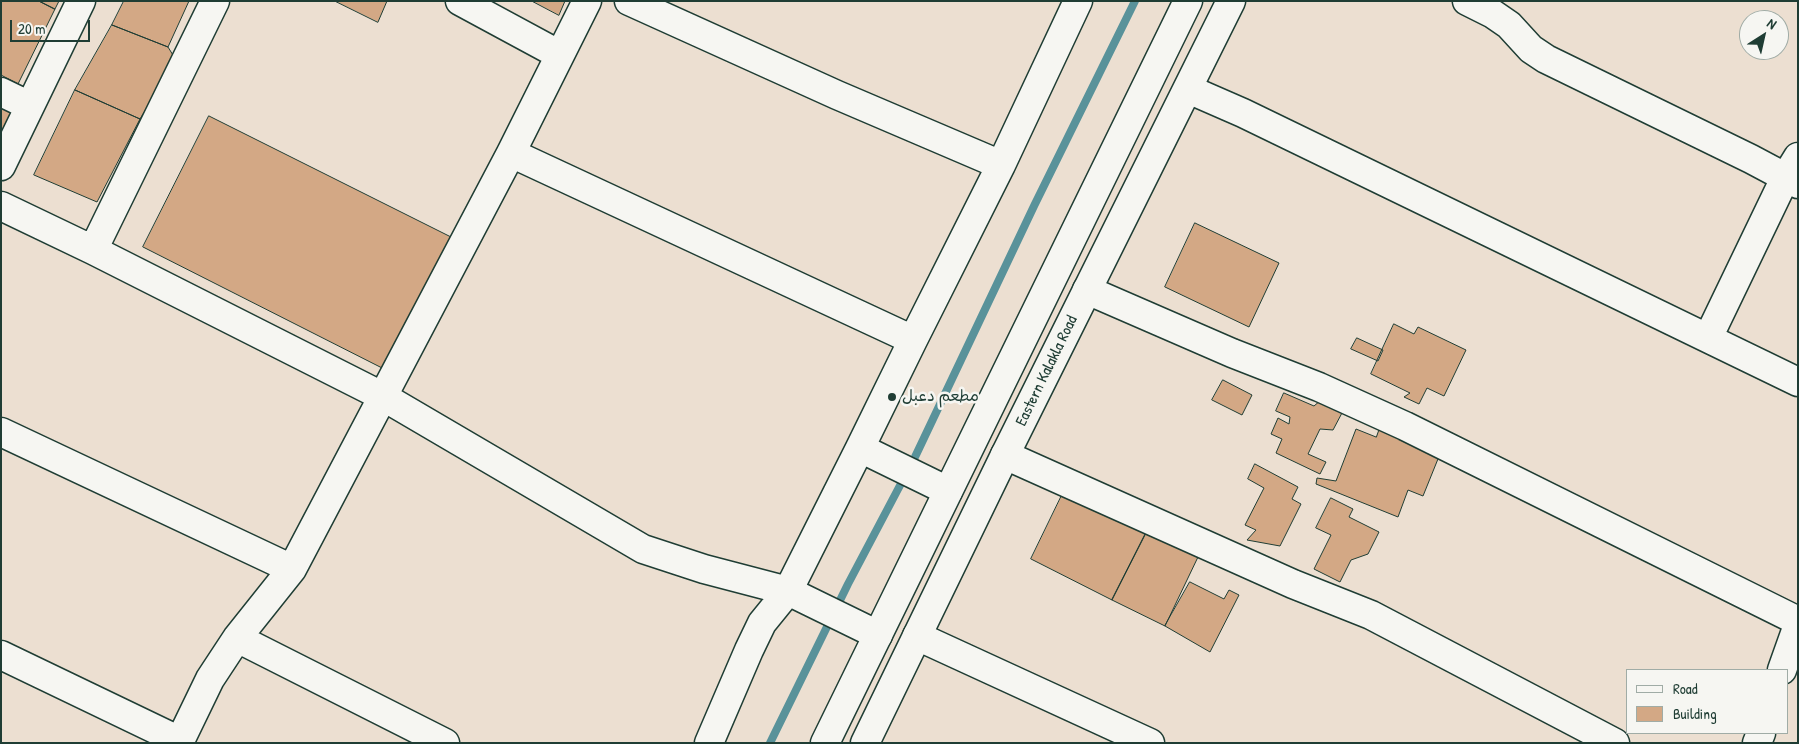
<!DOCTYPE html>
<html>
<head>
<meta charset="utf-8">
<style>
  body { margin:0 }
  #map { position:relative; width:1799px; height:744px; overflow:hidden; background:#ecdfd1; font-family:"Patrick Hand",sans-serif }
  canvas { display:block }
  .frame { position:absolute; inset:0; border:2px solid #1f3d34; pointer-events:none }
  .legend { position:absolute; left:1626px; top:669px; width:162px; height:65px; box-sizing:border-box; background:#f6f6f2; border:1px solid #a0aca6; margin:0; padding:6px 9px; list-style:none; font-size:15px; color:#1f3d34 }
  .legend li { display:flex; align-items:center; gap:10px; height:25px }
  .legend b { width:25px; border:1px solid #a0aca6 }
  .north { position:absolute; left:1739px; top:10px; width:50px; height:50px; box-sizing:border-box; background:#f6f6f2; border:1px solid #a0aca6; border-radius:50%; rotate:35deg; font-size:14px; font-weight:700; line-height:20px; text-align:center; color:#1f3d34 }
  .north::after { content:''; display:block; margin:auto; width:18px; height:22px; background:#1f3d34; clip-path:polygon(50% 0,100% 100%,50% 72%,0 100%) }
  .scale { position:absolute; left:10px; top:20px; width:80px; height:22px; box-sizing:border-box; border:2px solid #1f3d34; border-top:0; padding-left:6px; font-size:15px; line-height:18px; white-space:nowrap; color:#1f3d34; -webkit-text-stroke:4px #f6f6f2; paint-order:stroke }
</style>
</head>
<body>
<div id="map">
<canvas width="1799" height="744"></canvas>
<div class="frame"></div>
<ul class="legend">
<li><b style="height:6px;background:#f6f6f2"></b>Road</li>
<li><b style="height:14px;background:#d3a885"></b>Building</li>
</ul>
<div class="north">N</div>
<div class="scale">20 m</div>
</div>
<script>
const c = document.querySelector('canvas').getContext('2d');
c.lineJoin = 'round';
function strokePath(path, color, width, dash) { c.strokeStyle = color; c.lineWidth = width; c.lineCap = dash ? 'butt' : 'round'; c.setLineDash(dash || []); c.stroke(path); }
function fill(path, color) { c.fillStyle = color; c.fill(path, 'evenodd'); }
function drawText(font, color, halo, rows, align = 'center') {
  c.font = font + ' "Patrick Hand","Playpen Sans Arabic",sans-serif'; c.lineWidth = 5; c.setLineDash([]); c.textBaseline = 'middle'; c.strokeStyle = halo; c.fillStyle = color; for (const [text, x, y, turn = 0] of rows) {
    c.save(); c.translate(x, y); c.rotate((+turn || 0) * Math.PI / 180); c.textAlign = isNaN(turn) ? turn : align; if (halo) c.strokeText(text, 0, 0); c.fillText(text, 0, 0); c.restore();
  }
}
strokePath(new Path2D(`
  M 770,743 L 848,584 L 915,457 L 1034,206 L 1135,1`), '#59929a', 8);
const building = new Path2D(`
  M 1,1 L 39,1 L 55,9 L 18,84 L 1,75 Z
  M 39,1 L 59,1 L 55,9 Z
  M 124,1 L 189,1 L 168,47 L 112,25 Z
  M 335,1 L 387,1 L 378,22 Z
  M 532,1 L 565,1 L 559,15 Z
  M 112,25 L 168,47 L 176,60 L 140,119 L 75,90 Z
  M 75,90 L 140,119 L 97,202 L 34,175 Z
  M 1,108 L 15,114 L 1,142 Z
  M 209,116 L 455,239 L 388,371 L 143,247 Z
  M 1195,223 L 1279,263 L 1249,327 L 1165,287 Z
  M 1394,324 L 1414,334 L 1418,327 L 1466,350 L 1444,396 L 1427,388 L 1419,404 L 1404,397 L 1410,393 L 1371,374 Z
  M 1357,338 L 1383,350 L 1378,361 L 1351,349 Z
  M 1223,380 L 1252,395 L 1242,415 L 1212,400 Z
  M 1284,393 L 1314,406 L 1321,400 L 1343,411 L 1333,430 L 1320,429 L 1308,454 L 1326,462 L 1320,474 L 1276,453 L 1282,439 L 1271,434 L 1278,418 L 1289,424 L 1290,417 L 1276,411 Z
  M 1381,425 L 1442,449 L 1423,496 L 1408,490 L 1398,517 L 1316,484 L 1317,478 L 1336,481 L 1356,429 L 1376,437 Z
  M 1255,464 L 1298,487 L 1292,499 L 1301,504 L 1280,546 L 1247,540 L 1256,530 L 1245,525 L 1264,488 L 1248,479 Z
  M 1064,491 L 1147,531 L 1112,600 L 1031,559 Z
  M 1331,498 L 1353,509 L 1349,517 L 1379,532 L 1368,554 L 1351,560 L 1340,582 L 1314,569 L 1331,535 L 1316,528 Z
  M 1147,531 L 1198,557 L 1165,626 L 1112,600 Z
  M 1190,582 L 1224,599 L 1229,590 L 1239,595 L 1210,652 L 1165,626 Z`);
fill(building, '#d3a885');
strokePath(building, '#1f3d34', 1);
const street = new Path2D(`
  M 460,1 L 560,55
  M 629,1 L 837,95 L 1001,165
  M 1467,1 L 1493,14 L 1509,25 L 1531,49 L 1546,59 L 1751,159 L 1798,184
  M 1188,89 L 1243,113 L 1798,382
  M 1,92 L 30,106
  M 511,153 L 913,340
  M 1,166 L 81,1
  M 1,206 L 93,250 L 382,396 L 643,549 L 704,569 L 788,591 L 878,635
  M 93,250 L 215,1
  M 1087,290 L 1232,353 L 1319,387 L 1405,426 L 1798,621
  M 1708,338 L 1785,178 L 1798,157
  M 1,432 L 292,569
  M 860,448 L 948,491
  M 1005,455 L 1293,584 L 1371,615 L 1615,743
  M 917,636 L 1150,743
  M 237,638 L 445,743
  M 1,655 L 180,741
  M 1782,670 L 1798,625
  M 179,743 L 210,679 L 237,638 L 292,569 L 511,153 L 587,1
  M 709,743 L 749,650 L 762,623 L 788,591 L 860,448 L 913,340 L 1001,165 L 1078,1
  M 1757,743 L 1761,733`);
const secondary = new Path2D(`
  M 825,743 L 1188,1
  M 865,743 L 1005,455 L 1231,1`);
strokePath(street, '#1f3d34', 31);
strokePath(secondary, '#1f3d34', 31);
strokePath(street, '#f6f6f2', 28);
strokePath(secondary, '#f6f6f2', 28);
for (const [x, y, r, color] of [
  [892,397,5,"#1f3d34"]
]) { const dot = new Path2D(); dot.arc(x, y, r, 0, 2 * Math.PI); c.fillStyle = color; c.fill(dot); strokePath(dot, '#f6f6f2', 2); }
drawText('16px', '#1f3d34', '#f6f6f2', [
  ["Eastern Kalakla Road",1047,371,-64]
]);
drawText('16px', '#1f3d34', '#f6f6f2', [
  ["مطعم دعبل",902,397]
], 'left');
</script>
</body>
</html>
